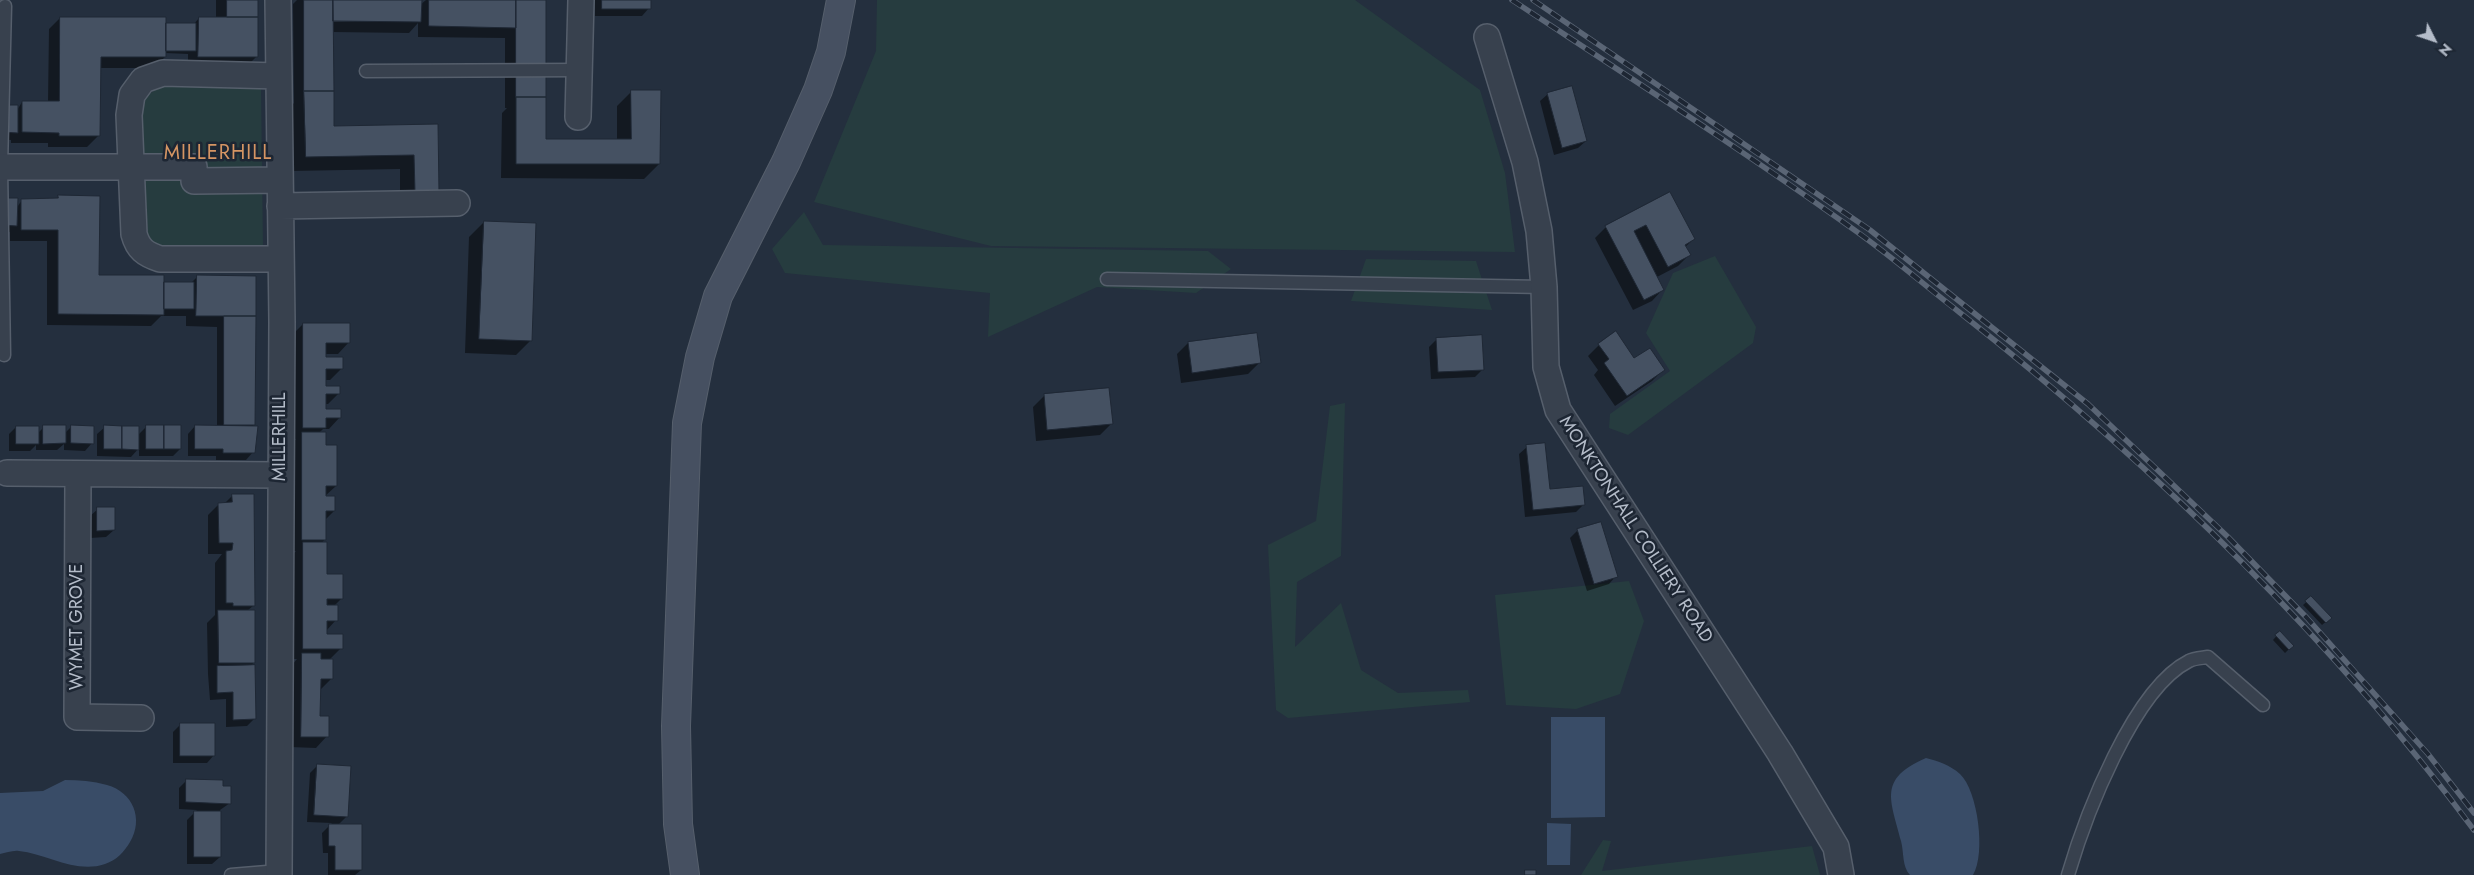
<!DOCTYPE html>
<html>
<head>
<meta charset="utf-8">
<style>
  body { margin:0 }
  #map { position:relative; width:2474px; height:875px; overflow:hidden; background:#242f3e; font-family:Jost,sans-serif }
  canvas { display:block }
  .north { position:absolute; left:2409px; top:15px; width:50px; height:50px; -webkit-text-stroke:4px #1d2633; paint-order:stroke; rotate:131deg; font-size:14px; font-weight:700; line-height:20px; text-align:center; color:#b4bcc9 }
  .north::after { content:''; display:block; margin:auto; width:18px; height:22px; background:#b4bcc9; clip-path:polygon(50% 0,100% 100%,50% 72%,0 100%) }
</style>
</head>
<body>
<div id="map">
<canvas width="2474" height="875"></canvas>
<div class="north">N</div>
</div>
<script>
const c = document.querySelector('canvas').getContext('2d');
c.lineJoin = 'round';
function fill(path, color) { c.fillStyle = color; c.fill(path, 'evenodd'); }
function strokePath(path, color, width, dash) { c.strokeStyle = color; c.lineWidth = width; c.lineCap = dash ? 'butt' : 'round'; c.setLineDash(dash || []); c.stroke(path); }
function drawText(font, color, halo, rows, align = 'center') {
  c.font = font + ' Jost,sans-serif'; c.lineWidth = 5; c.setLineDash([]); c.textBaseline = 'middle'; c.strokeStyle = halo; c.fillStyle = color; for (const [text, x, y, turn = 0] of rows) {
    c.save(); c.translate(x, y); c.rotate((+turn || 0) * Math.PI / 180); c.textAlign = isNaN(turn) ? turn : align; if (halo) c.strokeText(text, 0, 0); c.fillText(text, 0, 0); c.restore();
  }
}
fill(new Path2D(`
  M 877,0 L 1355,0 L 1480,90 L 1505,173 L 1515,252 L 991,246 L 814,202 L 876,51 Z
  M 165,85 L 261,88 L 263,247 L 162,247 L 154,244 L 148,238 L 141,116 C 144,98 148,92 165,85 Z
  M 804,212 L 823,245 L 1208,251 L 1231,269 L 1196,293 L 1097,287 L 988,337 L 990,293 L 785,273 L 772,249 Z
  M 1715,256 L 1756,327 L 1753,343 L 1628,435 L 1609,428 L 1610,414 L 1670,371 L 1646,333 L 1673,273 Z
  M 1366,259 L 1476,261 L 1492,310 L 1351,301 Z
  M 1345,403 L 1341,556 L 1297,582 L 1295,647 L 1341,603 L 1361,670 L 1398,693 L 1468,690 L 1470,702 L 1288,718 L 1276,710 L 1268,545 L 1316,521 L 1330,406 Z
  M 1629,581 L 1644,621 L 1620,694 L 1576,709 L 1506,705 L 1495,595 Z
  M 1603,840 L 1611,841 L 1602,871 L 1812,846 L 1820,875 L 1581,875 Z`), '#263c3f');
fill(new Path2D(`
  M 1551,717 L 1605,717 L 1605,817 L 1551,818 Z
  M 1926,758 C 1938,761 1950,765 1960,774 C 1978,791 1986,854 1973,875 L 1910,875 C 1902,867 1904,852 1901,841 C 1891,800 1877,779 1926,758 Z
  M 65,780 C 79,780 93,781 107,785 C 133,792 144,819 130,842 C 124,852 117,860 105,864 C 76,874 47,854 19,851 C 13,850 6,853 0,854 L 0,793 L 43,791 Z
  M 1547,823 L 1571,824 L 1570,865 L 1547,865 Z`), '#394c67');
fill(new Path2D(`
  M 216,0 L 257,0 L 256,57 L 245,68 L 188,68 L 188,54 L 165,53 L 165,57 L 153,68 L 99,68 L 99,135 L 87,147 L 48,147 L 48,143 L 11,143 L 11,140 L 0,139 L 22,102 L 48,102 L 49,29 L 60,18 L 193,25 L 199,18 L 216,18 Z
  M 297,0 L 420,0 L 420,5 L 426,0 L 545,0 L 544,141 L 617,141 L 617,106 L 632,91 L 659,164 L 644,179 L 501,178 L 502,113 L 507,108 L 505,108 L 505,38 L 418,37 L 418,23 L 409,33 L 332,32 L 332,128 L 437,126 L 438,191 L 400,206 L 400,169 L 291,171 L 290,107 L 294,103 L 293,4 Z
  M 595,0 L 649,0 L 649,8 L 642,16 L 595,16 Z
  M 1548,94 L 1586,141 L 1578,148 L 1554,155 L 1540,101 Z
  M 1670,193 L 1694,239 L 1685,247 L 1689,255 L 1678,266 L 1657,277 L 1663,289 L 1652,301 L 1633,310 L 1595,238 L 1606,227 Z
  M 59,196 L 98,276 L 163,283 L 191,283 L 197,277 L 255,277 L 253,452 L 246,460 L 216,460 L 216,456 L 188,456 L 188,434 L 195,426 L 217,426 L 217,327 L 186,326 L 186,316 L 161,316 L 151,326 L 47,325 L 47,241 L 10,241 L 10,232 L 0,232 L 22,200 L 56,200 Z
  M 484,222 L 531,340 L 516,355 L 465,353 L 469,237 Z
  M 303,324 L 349,342 L 338,354 L 324,354 L 324,358 L 341,369 L 330,380 L 324,380 L 324,387 L 339,393 L 328,404 L 324,404 L 324,410 L 340,417 L 329,429 L 323,429 L 319,433 L 336,486 L 324,497 L 334,511 L 325,520 L 325,539 L 321,544 L 326,576 L 342,598 L 334,606 L 336,620 L 326,631 L 326,635 L 341,648 L 329,660 L 331,679 L 320,690 L 319,717 L 327,736 L 316,748 L 290,747 L 291,666 L 297,659 L 292,659 L 292,555 L 296,551 L 291,551 L 291,444 L 296,439 L 292,439 L 292,335 Z
  M 1437,339 L 1483,369 L 1475,377 L 1431,379 L 1429,347 Z
  M 1188,343 L 1259,363 L 1248,374 L 1181,383 L 1177,354 Z
  M 1599,345 L 1634,360 L 1663,370 L 1652,381 L 1615,406 L 1594,375 L 1598,370 L 1588,356 Z
  M 1044,396 L 1111,424 L 1100,435 L 1036,441 L 1033,407 Z
  M 147,426 L 180,449 L 173,456 L 139,456 L 139,448 L 131,457 L 97,456 L 97,434 L 105,427 L 138,435 Z
  M 16,427 L 38,433 L 44,427 L 65,433 L 71,427 L 92,443 L 85,451 L 64,450 L 64,444 L 57,450 L 36,450 L 36,445 L 30,451 L 9,451 L 9,434 Z
  M 1527,447 L 1549,490 L 1583,505 L 1576,512 L 1525,517 L 1519,454 Z
  M 232,496 L 254,605 L 247,611 L 254,662 L 250,667 L 254,719 L 247,726 L 226,727 L 226,699 L 210,700 L 208,674 L 207,623 L 215,615 L 215,563 L 222,554 L 208,554 L 208,515 L 219,504 L 224,504 Z
  M 98,509 L 114,530 L 106,537 L 90,538 L 90,516 Z
  M 1578,530 L 1616,576 L 1609,584 L 1587,591 L 1570,538 Z
  M 2311,598 L 2330,618 L 2322,625 L 2303,605 Z
  M 2280,632 L 2292,646 L 2285,653 L 2273,640 Z
  M 181,724 L 214,755 L 207,763 L 173,763 L 173,732 Z
  M 318,765 L 347,816 L 338,825 L 361,870 L 355,875 L 328,875 L 328,853 L 323,853 L 322,833 L 332,823 L 307,822 L 310,773 Z
  M 187,780 L 230,803 L 220,810 L 220,857 L 212,864 L 187,864 L 187,820 L 197,810 L 179,809 L 179,788 Z`), '#0007');
const building = new Path2D(`
  M 227,0 L 258,0 L 258,17 L 227,17 Z
  M 304,0 L 333,0 L 334,91 L 304,91 Z
  M 333,0 L 422,0 L 421,22 L 333,21 Z
  M 429,0 L 516,0 L 516,28 L 429,26 Z
  M 516,0 L 546,0 L 546,97 L 516,97 Z
  M 602,0 L 651,0 L 651,9 L 602,9 Z
  M 60,17 L 166,17 L 166,57 L 101,57 L 100,136 L 59,136 L 59,133 L 22,132 L 22,101 L 59,101 Z
  M 199,17 L 258,17 L 258,57 L 198,57 Z
  M 166,23 L 196,23 L 196,51 L 166,51 Z
  M 1572,86 L 1587,141 L 1562,148 L 1547,93 Z
  M 631,90 L 661,90 L 660,164 L 516,164 L 516,97 L 546,97 L 546,139 L 631,139 Z
  M 304,91 L 334,91 L 334,126 L 438,124 L 439,192 L 415,192 L 414,155 L 306,157 Z
  M 0,105 L 18,105 L 18,133 L 0,132 Z
  M 1670,192 L 1695,239 L 1685,245 L 1691,255 L 1668,267 L 1646,225 L 1634,231 L 1664,290 L 1644,300 L 1605,226 Z
  M 58,195 L 100,196 L 99,275 L 164,275 L 164,315 L 58,314 L 58,230 L 21,230 L 21,199 L 58,198 Z
  M 0,198 L 18,198 L 17,226 L 0,225 Z
  M 484,221 L 536,223 L 532,341 L 479,339 Z
  M 197,275 L 256,276 L 256,316 L 196,316 Z
  M 164,282 L 194,282 L 194,309 L 164,309 Z
  M 224,316 L 256,316 L 255,425 L 224,425 Z
  M 303,323 L 350,323 L 350,343 L 326,343 L 326,357 L 343,357 L 343,369 L 326,369 L 326,386 L 340,386 L 340,394 L 326,394 L 326,409 L 341,409 L 341,418 L 326,418 L 326,428 L 303,428 Z
  M 1616,331 L 1634,358 L 1650,348 L 1665,370 L 1627,396 L 1604,363 L 1609,359 L 1598,344 Z
  M 1257,333 L 1261,363 L 1192,373 L 1188,342 Z
  M 1482,335 L 1484,370 L 1438,372 L 1436,338 Z
  M 1109,388 L 1113,424 L 1047,430 L 1044,394 Z
  M 43,425 L 66,425 L 66,443 L 43,444 Z
  M 71,425 L 94,426 L 94,444 L 71,443 Z
  M 104,425 L 122,426 L 122,449 L 104,449 Z
  M 146,425 L 164,425 L 164,449 L 146,449 Z
  M 164,425 L 181,425 L 181,449 L 164,449 Z
  M 195,425 L 258,426 L 255,453 L 223,453 L 223,449 L 195,449 Z
  M 16,426 L 39,426 L 39,444 L 16,444 Z
  M 122,426 L 139,426 L 139,450 L 122,449 Z
  M 302,432 L 326,432 L 326,445 L 337,445 L 337,486 L 326,486 L 326,496 L 335,496 L 335,511 L 326,511 L 326,540 L 302,540 Z
  M 1545,443 L 1550,489 L 1583,486 L 1585,505 L 1533,510 L 1526,445 Z
  M 232,494 L 254,494 L 255,606 L 233,606 L 233,603 L 226,603 L 226,551 L 232,550 L 233,543 L 219,543 L 218,503 L 232,502 Z
  M 97,507 L 115,507 L 115,530 L 97,531 Z
  M 1601,522 L 1618,577 L 1594,584 L 1577,529 Z
  M 303,542 L 327,542 L 327,574 L 343,574 L 343,599 L 327,599 L 327,605 L 338,605 L 338,621 L 327,621 L 327,634 L 343,634 L 343,649 L 303,649 Z
  M 2311,596 L 2332,618 L 2326,623 L 2305,601 Z
  M 218,610 L 255,610 L 255,663 L 219,663 Z
  M 2280,631 L 2294,646 L 2289,650 L 2275,635 Z
  M 302,653 L 321,653 L 321,659 L 333,659 L 333,679 L 321,679 L 320,716 L 329,716 L 329,737 L 301,737 Z
  M 255,665 L 256,719 L 233,720 L 233,692 L 217,693 L 217,666 Z
  M 180,723 L 215,723 L 215,756 L 180,756 Z
  M 317,764 L 351,766 L 348,817 L 314,815 Z
  M 186,779 L 223,780 L 223,786 L 231,786 L 231,804 L 186,802 Z
  M 194,811 L 221,811 L 221,857 L 194,857 Z
  M 329,824 L 362,824 L 362,870 L 335,870 L 335,846 L 329,846 Z
  M 1525,870 L 1536,870 L 1536,875 L 1525,875 Z`);
fill(building, '#455162');
strokePath(building, '#1f2835', 1);
const lane = new Path2D(`
  M 366,71 L 579,70
  M 1107,279 L 1544,287
  M 4,355 L 1,167 L 5,6
  M 231,875 L 279,871
  M 2068,875 C 2085,817 2133,689 2189,661 C 2194,658 2202,658 2208,657 L 2263,705`);
const street = new Path2D(`
  M 278,0 L 282,322 L 279,875
  M 1487,37 L 1525,162 L 1539,231 L 1544,287 L 1546,367 L 1558,410 L 1780,753 L 1836,847 L 1841,875
  M 279,76 L 163,73 L 143,80 L 132,95 L 129,115 L 134,234 C 138,249 145,254 160,259 L 281,259
  M 578,117 L 581,0
  M 0,167 L 194,167 L 194,181 L 280,180
  M 280,206 L 457,203
  M 7,473 L 281,475
  M 78,474 L 77,717 L 141,718`);
const secondary = new Path2D(`
  M 685,875 L 678,824 L 676,726 L 687,423 L 700,357 L 718,296 L 786,162 L 818,90 L 831,52 L 841,0`);
strokePath(lane, '#565f6c', 15);
strokePath(street, '#565f6c', 28);
strokePath(secondary, '#565f6c', 30);
strokePath(lane, '#38414e', 12);
strokePath(street, '#38414e', 25);
strokePath(secondary, '#465061', 28);
const rail = new Path2D(`
  M 1512,0 C 1626,75 1742,150 1853,229 C 1890,255 1924,285 1959,312 C 2150,462 2329,635 2474,830
  M 1533,0 L 1870,230 L 2088,404 L 2228,537 L 2307,618 L 2428,754 L 2474,813`);
strokePath(rail, '#5a6575', 5.5);
strokePath(rail, '#1d2633', 4, [11]);
drawText('18px', '#b4bcc9', '#1d2633', [
  ["MILLERHILL",281,437,-90],
  ["MONKTONHALL COLLIERY ROAD",1635,530,57],
  ["WYMET GROVE",78,627,-90]
]);
c.letterSpacing = '1px';
drawText('20px', '#d59563', '#1d2633', [
  ["MILLERHILL",218,154]
]);
c.letterSpacing = '0px';
</script>
</body>
</html>
